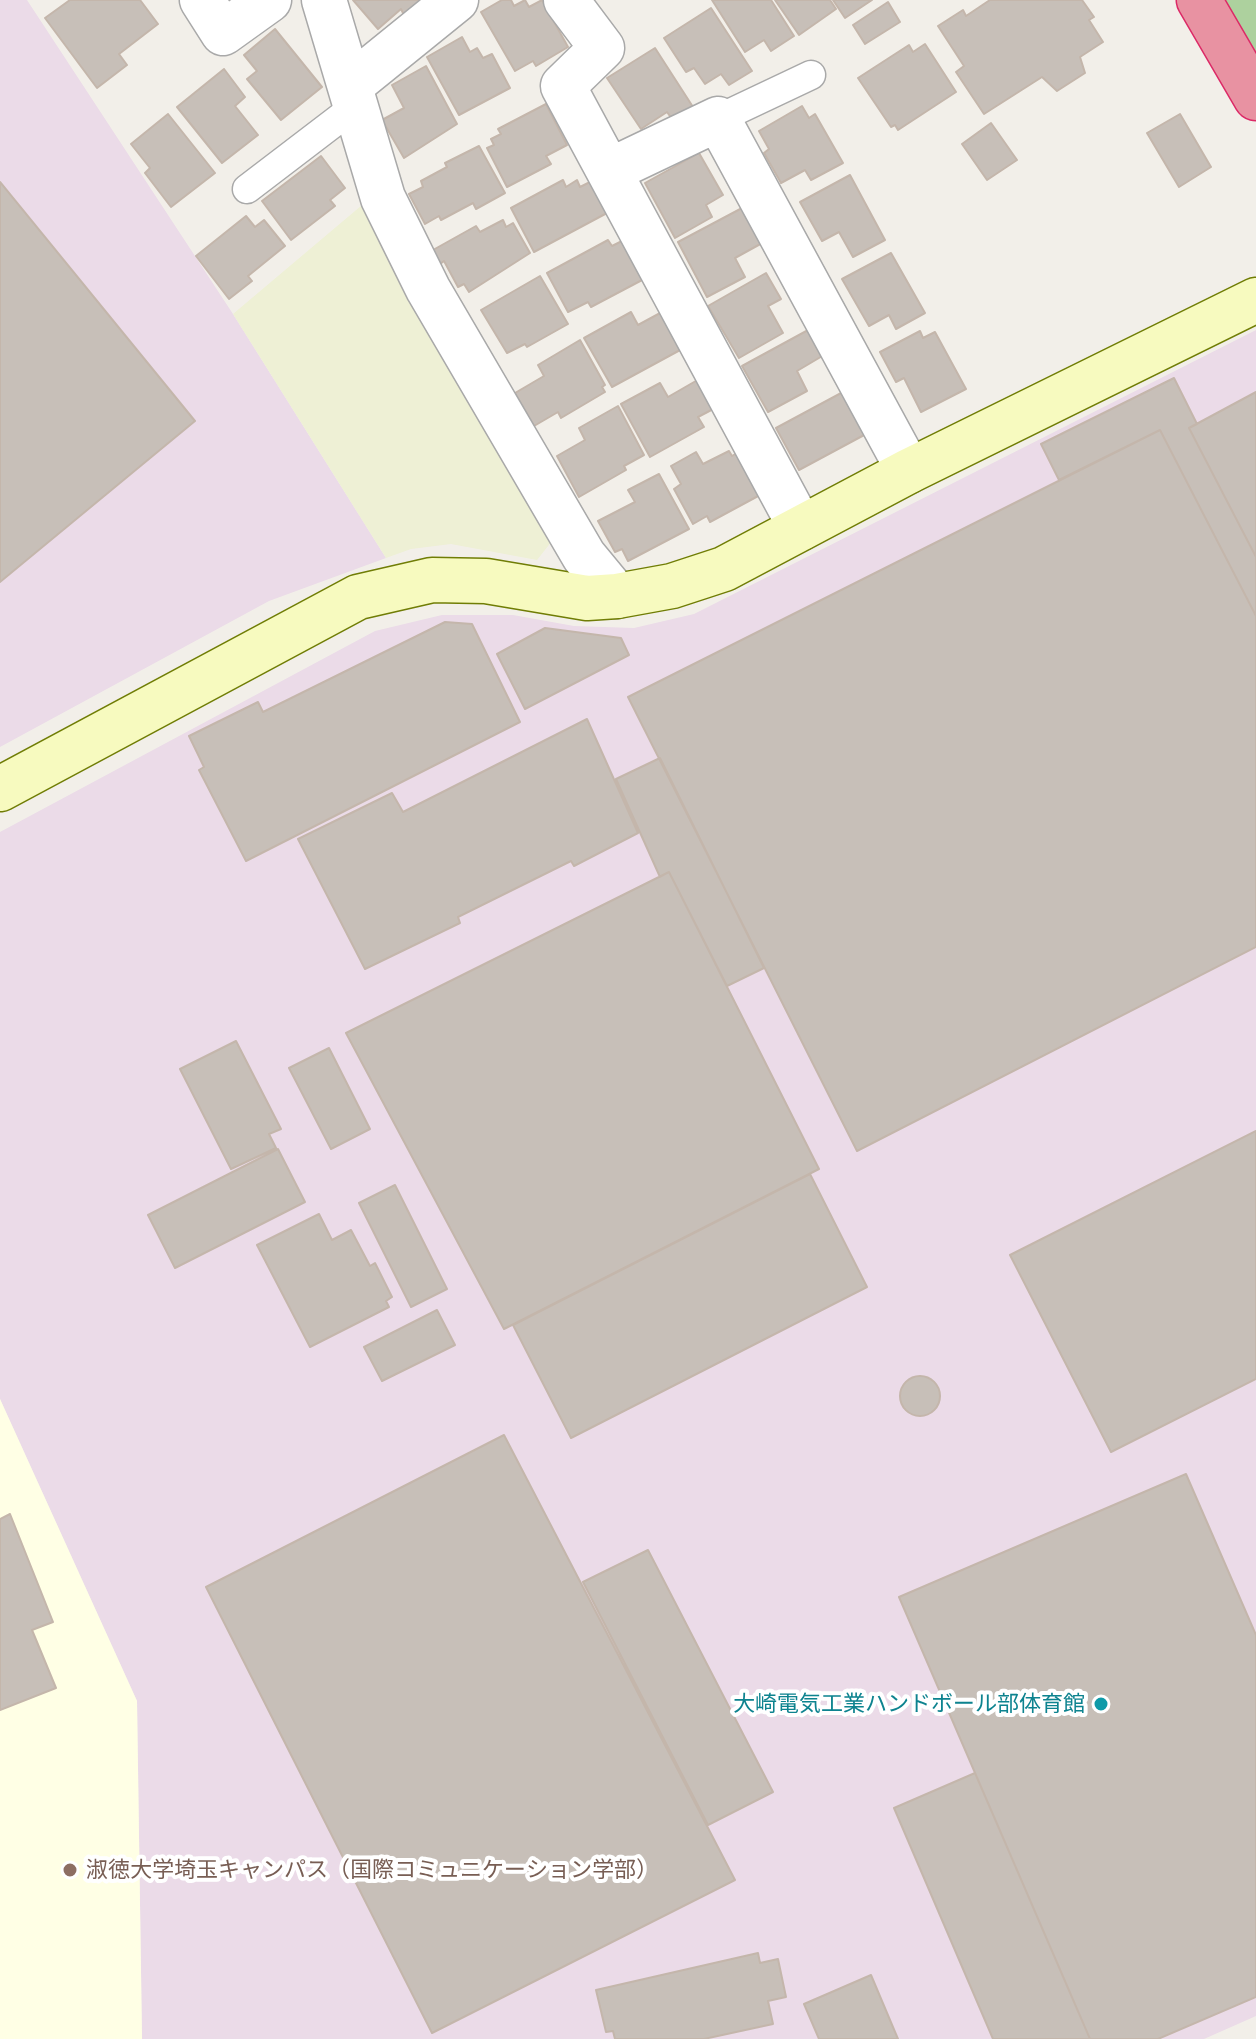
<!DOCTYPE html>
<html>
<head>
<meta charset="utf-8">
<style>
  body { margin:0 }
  canvas { display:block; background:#f2efe9 }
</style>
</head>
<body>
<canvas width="1256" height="2039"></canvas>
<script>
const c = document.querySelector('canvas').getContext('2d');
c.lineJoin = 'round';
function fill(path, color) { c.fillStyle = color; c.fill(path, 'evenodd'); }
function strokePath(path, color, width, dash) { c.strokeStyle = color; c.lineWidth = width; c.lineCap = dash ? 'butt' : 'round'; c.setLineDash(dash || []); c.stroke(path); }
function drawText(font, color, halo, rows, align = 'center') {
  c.font = font + ' Mulish,"Noto Sans JP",sans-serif'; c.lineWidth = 8; c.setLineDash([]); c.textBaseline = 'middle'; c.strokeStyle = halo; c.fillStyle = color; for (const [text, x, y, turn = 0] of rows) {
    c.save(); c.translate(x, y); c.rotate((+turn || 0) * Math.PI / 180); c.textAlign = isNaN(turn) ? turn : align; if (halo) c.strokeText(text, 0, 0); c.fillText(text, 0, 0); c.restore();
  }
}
fill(new Path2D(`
  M 0,0 L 27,0 L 233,314 L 386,558 L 269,601 L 0,747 Z
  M 1256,330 L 1256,2016 L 1204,2039 L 142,2039 L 137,1701 L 0,1399 L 0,832 L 375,631 L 442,615 L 513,615 L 574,626 L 634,628 L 694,614 Z`), '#ebdbe8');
fill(new Path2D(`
  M 0,1399 L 137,1701 L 142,2039 L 0,2039 Z`), '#ffffe5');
fill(new Path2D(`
  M 368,200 L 556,536 L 537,560 L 451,544 L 411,549 L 386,558 L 233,314 Z`), '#eef0d5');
fill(new Path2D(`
  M 1223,0 L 1256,0 L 1256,57 Z`), '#add19e');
const building = new Path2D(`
  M 70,0 L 140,0 L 158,24 L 119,54 L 127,65 L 97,88 L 45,18 Z
  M 353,0 L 421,0 L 404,15 L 401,9 L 378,29 Z
  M 502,0 L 511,0 L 514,6 L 525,0 L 529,7 L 542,0 L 568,47 L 536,66 L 533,61 L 515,71 L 481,12 Z
  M 712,0 L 771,0 L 794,36 L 771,51 L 764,40 L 745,52 Z
  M 775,0 L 830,0 L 836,9 L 799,35 Z
  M 833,0 L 872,0 L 845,18 Z
  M 990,0 L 1082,0 L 1094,17 L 1089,20 L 1103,42 L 1080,57 L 1085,73 L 1057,91 L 1042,77 L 984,114 L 956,72 L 964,66 L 938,26 L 963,10 L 966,16 Z
  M 888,2 L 900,22 L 865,44 L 853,25 Z
  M 711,8 L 752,71 L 729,85 L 721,74 L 705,84 L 694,68 L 686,72 L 664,38 Z
  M 275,29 L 322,87 L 281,120 L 247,79 L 257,71 L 244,55 Z
  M 462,37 L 470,52 L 477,48 L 483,58 L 492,54 L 510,88 L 459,115 L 427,57 Z
  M 925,44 L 956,92 L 898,130 L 895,125 L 891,127 L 858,78 L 909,45 L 913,52 Z
  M 655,48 L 693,107 L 672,119 L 667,112 L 641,129 L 607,78 Z
  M 426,66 L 457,124 L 404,158 L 382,120 L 404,108 L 392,85 Z
  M 224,69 L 245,97 L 235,106 L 258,135 L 222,163 L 177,107 Z
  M 546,104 L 567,145 L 546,156 L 551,164 L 507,187 L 487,148 L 494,145 L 491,139 L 501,134 L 498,129 Z
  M 802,106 L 809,118 L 815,114 L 843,163 L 811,180 L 805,170 L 781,183 L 764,153 L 769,149 L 759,131 Z
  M 168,114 L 215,173 L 171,207 L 145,173 L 150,168 L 131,144 Z
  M 1180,114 L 1211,167 L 1179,187 L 1147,133 Z
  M 991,123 L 1017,160 L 987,180 L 962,144 Z
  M 479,146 L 505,193 L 476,209 L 473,203 L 441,220 L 439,216 L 425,224 L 409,194 L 423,187 L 421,181 L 447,167 L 445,163 Z
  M 699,153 L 723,195 L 706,205 L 712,217 L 675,238 L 645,183 Z
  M 321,156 L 345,188 L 330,200 L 335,206 L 291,240 L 262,201 Z
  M 850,175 L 885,240 L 853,257 L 839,232 L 822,241 L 800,202 Z
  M 563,180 L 566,187 L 577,180 L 580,187 L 590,182 L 607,213 L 534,252 L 511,208 Z
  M 0,182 L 195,421 L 0,582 Z
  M 744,207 L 764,242 L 735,258 L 745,277 L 707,297 L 678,242 Z
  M 246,216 L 255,227 L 264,220 L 285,246 L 248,276 L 252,281 L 229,299 L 196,256 Z
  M 503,220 L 506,227 L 513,223 L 530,253 L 469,292 L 464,284 L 458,287 L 444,261 L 440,264 L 433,250 L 476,226 L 480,232 Z
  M 608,240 L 612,246 L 624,240 L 644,279 L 591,307 L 588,302 L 568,312 L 547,273 Z
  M 891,253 L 925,313 L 896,329 L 889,315 L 869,326 L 842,279 Z
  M 766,273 L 781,299 L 768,306 L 783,333 L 739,358 L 708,306 Z
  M 540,276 L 568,324 L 527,347 L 525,344 L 507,353 L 481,310 Z
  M 631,312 L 638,325 L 662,312 L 682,349 L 612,387 L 584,338 Z
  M 810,329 L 824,355 L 797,371 L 807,391 L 768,412 L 742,366 Z
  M 920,331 L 923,338 L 935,332 L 966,389 L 921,412 L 904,378 L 896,382 L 880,352 Z
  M 580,340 L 605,385 L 602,387 L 605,392 L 561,418 L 558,412 L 534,426 L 515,393 L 544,376 L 538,365 Z
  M 701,378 L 717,407 L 698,417 L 704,427 L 650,457 L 621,404 L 660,383 L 668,397 Z
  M 1174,378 L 1197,424 L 1189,428 L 1256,557 L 1256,616 L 1160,430 L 1059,480 L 1041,444 Z
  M 843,392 L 866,434 L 799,470 L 776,428 Z
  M 1256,392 L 1256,557 L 1189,428 Z
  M 618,406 L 644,455 L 624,466 L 626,470 L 579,497 L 557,456 L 585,440 L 579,428 Z
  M 1160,430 L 1256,616 L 1256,947 L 857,1151 L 628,697 Z
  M 729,451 L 732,456 L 737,453 L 760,495 L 710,522 L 707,516 L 693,524 L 674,489 L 681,484 L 671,466 L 696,452 L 703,464 Z
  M 659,474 L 689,529 L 628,561 L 622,549 L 615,552 L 598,521 L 635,502 L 628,490 Z
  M 445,622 L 472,624 L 520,722 L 246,861 L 199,770 L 204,767 L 189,736 L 258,702 L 263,712 Z
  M 545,628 L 621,638 L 629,655 L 525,709 L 497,654 Z
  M 587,719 L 638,833 L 574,866 L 571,861 L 458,917 L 460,923 L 365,969 L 298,839 L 392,793 L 403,812 Z
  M 660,758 L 764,968 L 727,986 L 669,872 L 660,877 L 616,779 Z
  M 669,872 L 819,1169 L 504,1329 L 346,1033 Z
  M 236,1041 L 281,1129 L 269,1134 L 276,1148 L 231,1169 L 180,1069 Z
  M 329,1048 L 370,1129 L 331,1149 L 289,1068 Z
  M 1256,1131 L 1256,1379 L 1111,1452 L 1010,1255 Z
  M 278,1149 L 305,1202 L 175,1268 L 148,1215 Z
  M 810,1174 L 867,1287 L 571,1438 L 513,1325 Z
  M 395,1185 L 447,1289 L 411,1307 L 359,1203 Z
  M 319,1214 L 332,1240 L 351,1230 L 370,1266 L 375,1263 L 392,1297 L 386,1301 L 389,1307 L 310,1347 L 257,1245 Z
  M 437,1310 L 455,1345 L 382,1381 L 364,1347 Z
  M900 1396a20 20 0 1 1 40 0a20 20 0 1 1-40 0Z
  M 504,1435 L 735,1880 L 432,2033 L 206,1587 Z
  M 1186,1474 L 1256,1635 L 1256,1997 L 1158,2039 L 1090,2039 L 899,1597 Z
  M 10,1514 L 53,1622 L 32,1630 L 56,1688 L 0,1710 L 0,1519 Z
  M 648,1550 L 773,1792 L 708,1825 L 583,1582 Z
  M 975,1773 L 1090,2039 L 993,2039 L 894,1808 Z
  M 758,1953 L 760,1963 L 778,1959 L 786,1997 L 768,2001 L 773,2024 L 704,2039 L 615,2039 L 613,2031 L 606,2032 L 596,1990 Z
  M 871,1975 L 898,2039 L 819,2039 L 804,2004 Z`);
fill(building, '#c7bfb8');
strokePath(building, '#c4b6ab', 2);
const lane = new Path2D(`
  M 718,119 L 811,75
  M 247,189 L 357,105`);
const street = new Path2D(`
  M 202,0 L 223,33 L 269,0
  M 324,0 L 383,198 L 428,289 L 584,556 L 617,596
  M 566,0 L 602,48 L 563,86 L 801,528
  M 351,85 L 456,0
  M 611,170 L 718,119 L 909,471`);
const secondary = new Path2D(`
  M 0,789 L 358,597 L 432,580 L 486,581 L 587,598 L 617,596 L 672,586 L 724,569 L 909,471 L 1256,300`);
const highway = new Path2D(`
  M 1199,0 L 1256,98`);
strokePath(lane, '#a9a9a9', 31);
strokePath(street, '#a9a9a9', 47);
strokePath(secondary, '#707d05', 47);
strokePath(highway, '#dc2a67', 47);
strokePath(lane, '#fff', 28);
strokePath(street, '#fff', 44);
strokePath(secondary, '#f7fabf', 44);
strokePath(highway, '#e892a2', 44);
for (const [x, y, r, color] of [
  [1101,1704,8,"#0f9aa8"],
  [70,1870,8,"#8d6e63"]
]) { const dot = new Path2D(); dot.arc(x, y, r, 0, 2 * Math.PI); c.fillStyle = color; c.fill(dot); strokePath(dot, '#fff', 3); }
drawText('22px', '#0d838f', '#fff', [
  ["大崎電気工業ハンドボール部体育館",1085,1704]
], 'right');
drawText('22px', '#785e54', '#fff', [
  ["淑徳大学埼玉キャンパス（国際コミュニケーション学部）",86,1870]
], 'left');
</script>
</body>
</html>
